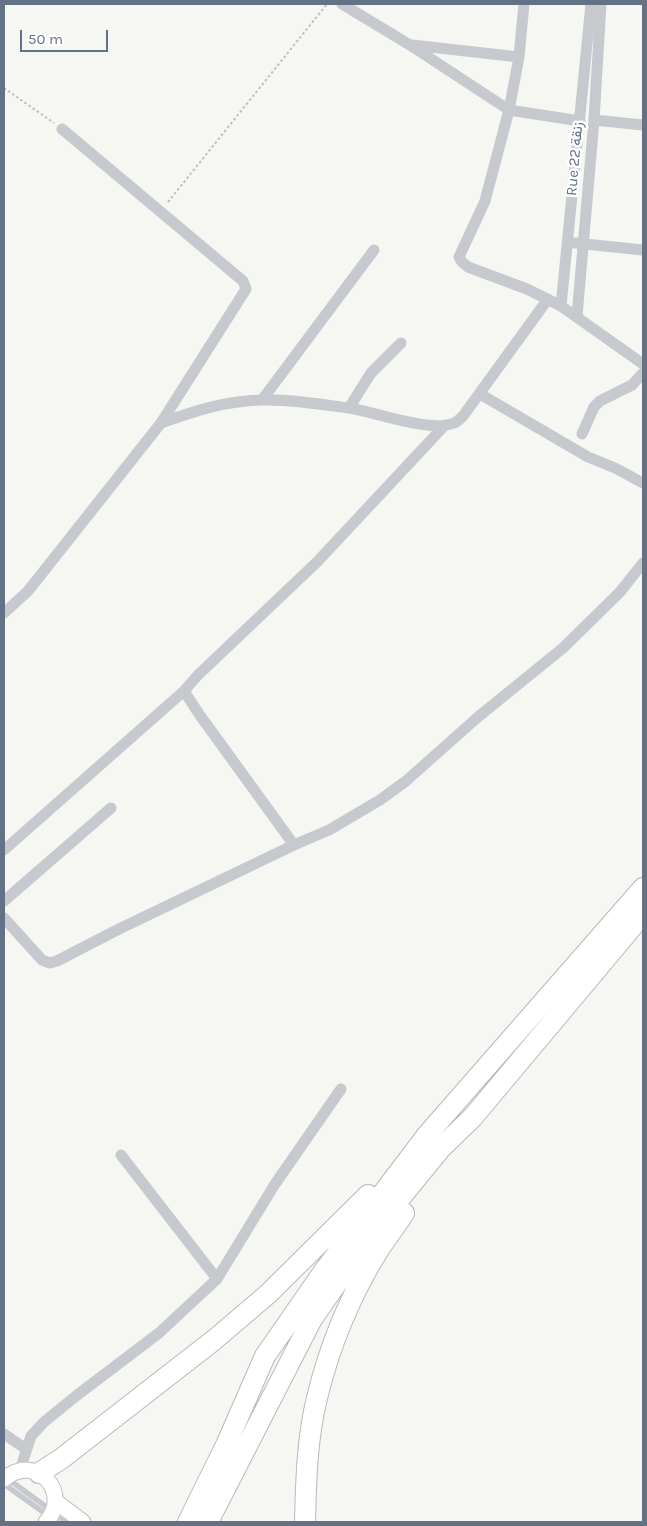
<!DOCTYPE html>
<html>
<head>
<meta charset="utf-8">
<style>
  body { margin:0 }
  #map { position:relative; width:647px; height:1526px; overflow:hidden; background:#f6f6f3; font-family:Karla,sans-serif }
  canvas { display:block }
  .frame { position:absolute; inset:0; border:5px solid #647285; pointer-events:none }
  .scale { position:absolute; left:20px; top:30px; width:88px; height:22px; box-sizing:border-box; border:2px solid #647285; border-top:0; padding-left:6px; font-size:15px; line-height:18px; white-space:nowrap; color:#647285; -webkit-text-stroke:4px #fff; paint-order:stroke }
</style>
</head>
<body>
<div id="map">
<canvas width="647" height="1526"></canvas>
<div class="frame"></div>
<div class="scale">50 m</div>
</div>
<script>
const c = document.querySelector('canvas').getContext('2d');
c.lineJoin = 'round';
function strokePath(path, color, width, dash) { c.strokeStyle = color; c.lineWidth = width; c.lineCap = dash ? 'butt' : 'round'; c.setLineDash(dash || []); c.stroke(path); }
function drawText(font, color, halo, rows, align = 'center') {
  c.font = font + ' Karla,Vazirmatn,sans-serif'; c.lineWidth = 5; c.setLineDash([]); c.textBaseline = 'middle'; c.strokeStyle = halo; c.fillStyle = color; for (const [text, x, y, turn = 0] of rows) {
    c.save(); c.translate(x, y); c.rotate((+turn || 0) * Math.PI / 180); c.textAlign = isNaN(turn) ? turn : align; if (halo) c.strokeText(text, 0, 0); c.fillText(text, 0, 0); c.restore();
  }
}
const secondary = new Path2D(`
  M 4,1479 C 35,1452 73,1493 46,1522
  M 55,1501 L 83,1522`);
const highway = new Path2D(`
  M 39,1473 L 61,1459 L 214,1340 L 268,1294 L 368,1195
  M 188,1522 L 226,1445 L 265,1356 L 324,1271 L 427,1135 L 643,888
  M 208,1522 L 312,1319 L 355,1257 L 397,1202 L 441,1148 L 473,1117 L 643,914
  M 305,1522 C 306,1481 307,1438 317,1398 C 329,1348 350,1297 376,1254 C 385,1240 395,1227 404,1213`);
strokePath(secondary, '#b8bcc1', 17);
strokePath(highway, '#b6b9bd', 22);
strokePath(new Path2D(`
  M 4,88 L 54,123
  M 168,202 L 327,4`), '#bdbfc2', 2, [2.5, 2.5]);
strokePath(new Path2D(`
  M 8,1479 L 67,1522
  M 4,1484 L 57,1522`), '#c6c9cd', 5.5);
strokePath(new Path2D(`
  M 342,4 L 410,45 L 509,110 L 580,121
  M 524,4 L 519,57 L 509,110 L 485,201 L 459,257 L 462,262 L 468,267 L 527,289 L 561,306 L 643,364
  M 412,45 L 519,57
  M 594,120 L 643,125
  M 575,243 L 643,250
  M 561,306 L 591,4
  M 577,316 L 594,120 L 601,4
  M 480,394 L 588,457 L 615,468 L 643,483
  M 262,400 L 374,250
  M 349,408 L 371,373 L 401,343
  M 161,423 C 195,411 224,401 261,400 C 288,399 321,404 349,408 C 376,412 429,433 454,423 C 457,422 460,419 463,416 L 548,299
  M 582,434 L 594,407 L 600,401 L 632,385 L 643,373
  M 4,613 L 28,591 L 161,423 L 246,289 L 243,281 L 62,129
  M 294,845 L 199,714 L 184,691 L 198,675 L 317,562 L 445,425
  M 4,850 L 184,691
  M 4,901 L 111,808
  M 4,918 L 42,960 L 50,963 L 57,961 L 119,929 L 294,845 L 329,830 L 380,800 L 406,781 L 478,717 L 563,648 L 620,592 L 643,563
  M 121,1155 L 217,1279
  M 4,1434 L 26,1449
  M 20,1470 L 31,1436 L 44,1422 L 76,1396 L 159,1333 L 217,1279 L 275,1184 L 341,1089`), '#c6c9cd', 11);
strokePath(secondary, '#fff', 15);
strokePath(highway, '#fff', 20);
drawText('15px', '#647285', '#fff', [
  ["Rue 22 زنقة",575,159,-85]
]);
</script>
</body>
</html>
